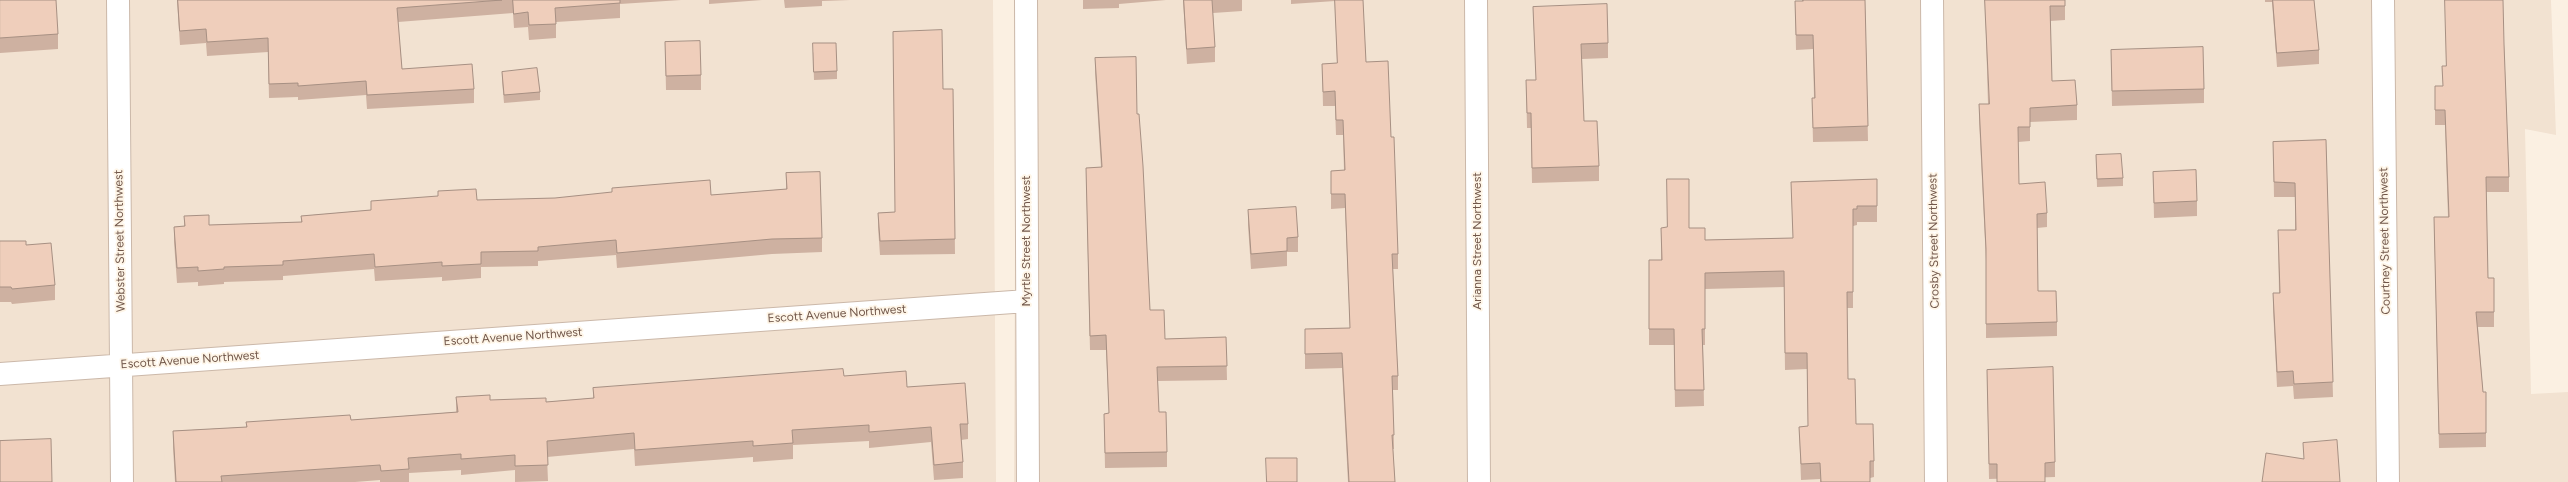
<!DOCTYPE html>
<html>
<head>
<meta charset="utf-8">
<style>
  body { margin:0 }
  canvas { display:block; background:#fbf0e2 }
</style>
</head>
<body>
<canvas width="2568" height="482"></canvas>
<script>
const c = document.querySelector('canvas').getContext('2d');
c.lineJoin = 'round';
function fill(path, color) { c.fillStyle = color; c.fill(path, 'evenodd'); }
function strokePath(path, color, width, dash) { c.strokeStyle = color; c.lineWidth = width; c.lineCap = dash ? 'butt' : 'round'; c.setLineDash(dash || []); c.stroke(path); }
function drawText(font, color, halo, rows, align = 'center') {
  c.font = font + ' Figtree,sans-serif'; c.lineWidth = 3.5; c.setLineDash([]); c.textBaseline = 'middle'; c.strokeStyle = halo; c.fillStyle = color; for (const [text, x, y, turn = 0] of rows) {
    c.save(); c.translate(x, y); c.rotate((+turn || 0) * Math.PI / 180); c.textAlign = isNaN(turn) ? turn : align; if (halo) c.strokeText(text, 0, 0); c.fillText(text, 0, 0); c.restore();
  }
}
fill(new Path2D(`
  M 0,0 L 993,0 L 996,482 L 0,482 Z
  M 1016,0 L 2551,0 L 2556,135 L 2525,129 L 2531,394 L 2568,392 L 2568,482 L 1014,482 Z`), '#f2e2d1');
const street = new Path2D(`
  M 118,0 L 122,482
  M 1026,0 L 1028,482
  M 1476,0 L 1479,482
  M 1932,0 L 1936,482
  M 2383,0 L 2388,482
  M 0,374 L 1027,301`);
strokePath(street, '#cbb8a9', 24);
strokePath(street, '#fff', 22);
fill(new Path2D(`
  M 0,0 L 58,34 L 58,49 L 0,53 Z
  M 177,0 L 681,0 L 620,4 L 620,18 L 556,22 L 556,38 L 529,40 L 528,27 L 514,28 L 513,13 L 398,22 L 402,69 L 474,89 L 474,103 L 367,109 L 366,95 L 298,100 L 298,97 L 269,98 L 268,52 L 207,56 L 206,43 L 180,45 Z
  M 709,0 L 762,0 L 709,4 Z
  M 784,0 L 850,0 L 822,1 L 822,6 L 785,8 Z
  M 1083,0 L 1166,0 L 1119,4 L 1119,8 L 1083,9 Z
  M 1183,0 L 1242,0 L 1242,11 L 1213,13 L 1215,47 L 1215,62 L 1187,64 Z
  M 1291,0 L 1363,0 L 1366,62 L 1391,137 L 1398,254 L 1398,269 L 1393,269 L 1398,376 L 1398,390 L 1393,390 L 1394,449 L 1393,449 L 1395,482 L 1348,482 L 1342,368 L 1305,369 L 1305,329 L 1350,328 L 1345,208 L 1331,209 L 1331,171 L 1344,170 L 1343,135 L 1336,135 L 1335,106 L 1323,106 L 1322,64 L 1337,63 L 1335,1 L 1291,4 Z
  M 1802,0 L 1865,0 L 1868,141 L 1813,142 L 1812,98 L 1814,98 L 1813,49 L 1796,50 L 1795,1 L 1802,1 Z
  M 1985,0 L 2065,0 L 2065,20 L 2050,21 L 2052,81 L 2077,105 L 2077,120 L 2030,122 L 2030,141 L 2018,142 L 2019,184 L 2047,213 L 2047,227 L 2037,228 L 2038,291 L 2057,322 L 2057,336 L 1986,338 L 1986,261 L 1979,119 L 1979,104 L 1988,104 Z
  M 2265,0 L 2314,0 L 2319,50 L 2319,64 L 2277,67 L 2272,2 L 2265,2 Z
  M 1533,7 L 1608,43 L 1608,58 L 1582,59 L 1584,121 L 1599,166 L 1599,181 L 1532,183 L 1531,128 L 1527,128 L 1526,80 L 1536,80 Z
  M 665,42 L 701,75 L 701,90 L 666,90 Z
  M 2504,44 L 2509,177 L 2509,192 L 2486,192 L 2488,278 L 2494,312 L 2494,327 L 2478,327 L 2483,392 L 2486,392 L 2486,447 L 2439,448 L 2434,217 L 2448,217 L 2445,125 L 2435,125 L 2435,86 L 2443,86 L 2442,66 L 2445,66 Z
  M 2111,50 L 2204,89 L 2204,103 L 2112,106 Z
  M 813,52 L 837,71 L 837,79 L 814,80 Z
  M 1095,58 L 1137,114 L 1150,310 L 1165,339 L 1226,337 L 1227,380 L 1158,381 L 1159,412 L 1167,452 L 1167,467 L 1105,468 L 1104,414 L 1109,413 L 1106,350 L 1090,350 L 1089,310 L 1086,168 L 1101,167 L 1095,72 Z
  M 502,72 L 540,92 L 540,100 L 504,103 L 502,80 Z
  M 943,89 L 953,89 L 955,254 L 880,255 L 878,227 L 878,213 L 895,212 Z
  M 2326,140 L 2333,397 L 2294,399 L 2293,386 L 2277,387 L 2273,308 L 2273,293 L 2279,293 L 2278,230 L 2295,230 L 2295,197 L 2274,197 L 2273,142 Z
  M 2096,155 L 2123,178 L 2123,186 L 2097,187 Z
  M 2153,172 L 2197,201 L 2197,216 L 2154,218 Z
  M 786,173 L 822,238 L 822,252 L 772,254 L 617,268 L 616,255 L 538,261 L 538,266 L 481,267 L 481,278 L 442,281 L 442,277 L 375,281 L 374,269 L 283,276 L 283,280 L 224,282 L 224,284 L 198,286 L 198,282 L 177,283 L 174,242 L 174,227 L 184,226 L 184,216 L 209,225 L 301,222 L 301,216 L 371,210 L 371,201 L 477,200 L 711,195 L 786,189 Z
  M 1877,179 L 1877,222 L 1857,222 L 1857,225 L 1853,226 L 1853,308 L 1847,308 L 1848,379 L 1856,424 L 1874,461 L 1874,477 L 1870,478 L 1870,482 L 1820,482 L 1820,479 L 1801,480 L 1799,427 L 1808,426 L 1807,369 L 1785,370 L 1784,287 L 1705,289 L 1705,345 L 1703,345 L 1704,406 L 1675,407 L 1674,345 L 1649,345 L 1649,260 L 1661,260 L 1661,228 L 1689,228 L 1705,240 L 1793,238 L 1791,182 Z
  M 1248,210 L 1298,237 L 1298,252 L 1287,252 L 1287,266 L 1251,269 L 1248,225 Z
  M 0,241 L 26,245 L 55,285 L 55,300 L 12,304 L 11,302 L 0,302 Z
  M 1987,370 L 2055,462 L 2055,477 L 1989,479 Z
  M 844,376 L 907,387 L 968,424 L 968,439 L 961,440 L 963,462 L 963,478 L 934,480 L 931,442 L 869,448 L 869,441 L 793,445 L 793,459 L 753,462 L 753,457 L 635,466 L 634,449 L 547,457 L 548,481 L 515,482 L 515,470 L 461,475 L 461,470 L 409,473 L 409,482 L 380,482 L 380,480 L 355,482 L 175,482 L 173,447 L 173,431 L 246,427 L 246,422 L 351,420 L 456,412 L 456,397 L 490,400 L 546,402 L 593,398 L 593,388 Z`), '#ceb1a1');
const building = new Path2D(`
  M 0,0 L 56,0 L 58,34 L 0,38 Z
  M 178,0 L 502,0 L 397,8 L 402,69 L 472,64 L 474,89 L 367,95 L 366,81 L 298,86 L 298,83 L 269,84 L 268,38 L 207,42 L 206,29 L 180,31 Z
  M 513,0 L 620,0 L 620,3 L 555,8 L 556,24 L 529,25 L 528,12 L 514,14 Z
  M 1184,0 L 1212,0 L 1215,47 L 1187,49 Z
  M 1335,0 L 1363,0 L 1366,62 L 1388,61 L 1391,137 L 1394,137 L 1398,254 L 1392,254 L 1398,376 L 1392,376 L 1394,435 L 1392,435 L 1395,482 L 1349,482 L 1342,353 L 1305,354 L 1305,329 L 1350,328 L 1345,194 L 1331,194 L 1331,171 L 1345,170 L 1343,120 L 1336,120 L 1335,91 L 1323,92 L 1322,64 L 1337,63 Z
  M 1803,0 L 1865,0 L 1868,126 L 1813,128 L 1812,98 L 1815,98 L 1813,35 L 1796,35 L 1795,1 L 1803,1 Z
  M 1985,0 L 2065,0 L 2065,6 L 2050,6 L 2052,81 L 2075,80 L 2077,105 L 2030,108 L 2030,127 L 2018,127 L 2019,184 L 2045,182 L 2047,213 L 2037,214 L 2038,291 L 2056,291 L 2057,322 L 1986,324 L 1986,249 L 1979,104 L 1989,104 Z
  M 2273,0 L 2314,0 L 2319,50 L 2277,53 Z
  M 2445,0 L 2503,0 L 2504,44 L 2509,177 L 2486,177 L 2488,278 L 2494,278 L 2494,312 L 2476,312 L 2483,392 L 2486,392 L 2486,433 L 2439,434 L 2434,217 L 2449,217 L 2445,110 L 2435,110 L 2435,86 L 2443,86 L 2442,66 L 2446,66 Z
  M 1607,4 L 1608,43 L 1581,44 L 1584,121 L 1597,121 L 1599,166 L 1532,168 L 1531,113 L 1527,113 L 1526,80 L 1536,80 L 1533,7 Z
  M 942,30 L 943,89 L 953,89 L 955,239 L 880,241 L 878,213 L 895,212 L 893,32 Z
  M 700,41 L 701,75 L 666,76 L 665,42 Z
  M 813,43 L 836,43 L 837,71 L 814,72 Z
  M 2203,47 L 2204,89 L 2112,91 L 2111,50 Z
  M 1136,57 L 1137,114 L 1139,114 L 1143,166 L 1150,310 L 1164,310 L 1165,339 L 1226,337 L 1227,366 L 1157,367 L 1159,412 L 1166,412 L 1167,452 L 1105,453 L 1104,414 L 1109,413 L 1106,335 L 1090,336 L 1086,168 L 1102,167 L 1095,58 Z
  M 537,68 L 540,92 L 504,95 L 502,72 Z
  M 2326,140 L 2333,382 L 2294,384 L 2293,371 L 2277,372 L 2273,293 L 2280,293 L 2278,230 L 2296,230 L 2295,183 L 2274,182 L 2273,142 Z
  M 2121,154 L 2123,178 L 2097,179 L 2096,155 Z
  M 2196,170 L 2197,201 L 2154,203 L 2153,172 Z
  M 820,172 L 822,238 L 772,239 L 617,253 L 616,240 L 538,247 L 538,251 L 481,252 L 481,264 L 442,266 L 442,262 L 375,267 L 374,254 L 283,261 L 283,265 L 224,267 L 224,269 L 198,271 L 198,267 L 177,268 L 174,227 L 185,226 L 184,216 L 209,215 L 209,225 L 302,222 L 301,216 L 371,210 L 371,201 L 438,196 L 438,191 L 476,189 L 477,200 L 555,198 L 612,192 L 612,188 L 710,180 L 711,195 L 787,189 L 786,173 Z
  M 1667,179 L 1689,179 L 1689,228 L 1705,228 L 1705,240 L 1793,238 L 1791,182 L 1877,179 L 1877,206 L 1857,206 L 1857,209 L 1853,209 L 1853,292 L 1847,292 L 1848,379 L 1855,379 L 1856,424 L 1873,424 L 1874,461 L 1870,461 L 1870,482 L 1821,482 L 1820,463 L 1801,464 L 1799,427 L 1808,426 L 1807,353 L 1785,353 L 1784,271 L 1705,273 L 1705,329 L 1702,329 L 1704,390 L 1675,390 L 1674,329 L 1649,329 L 1649,260 L 1662,260 L 1661,228 L 1667,227 Z
  M 1296,207 L 1298,237 L 1287,238 L 1287,251 L 1251,254 L 1248,210 Z
  M 0,241 L 26,241 L 26,245 L 51,243 L 55,285 L 12,289 L 11,287 L 0,287 Z
  M 2053,367 L 2055,462 L 2045,463 L 2045,482 L 1997,482 L 1997,464 L 1989,464 L 1987,370 Z
  M 843,369 L 844,376 L 906,371 L 907,387 L 965,383 L 968,424 L 960,424 L 963,462 L 934,465 L 931,427 L 869,432 L 869,425 L 792,430 L 793,443 L 753,446 L 753,441 L 635,450 L 634,433 L 547,441 L 548,465 L 515,466 L 515,455 L 461,459 L 461,454 L 408,458 L 409,469 L 381,471 L 380,465 L 221,476 L 222,482 L 176,482 L 173,431 L 247,427 L 246,422 L 350,415 L 351,420 L 458,412 L 456,397 L 490,395 L 490,400 L 546,398 L 546,402 L 594,398 L 593,388 Z
  M 51,439 L 52,482 L 0,482 L 0,441 Z
  M 2337,440 L 2340,482 L 2262,482 L 2266,453 L 2304,459 L 2303,443 Z
  M 1266,458 L 1297,458 L 1297,482 L 1267,482 Z`);
fill(building, '#efcebb');
strokePath(building, '#a79083', 1);
drawText('12px', '#71574a', '#fef5e7', [
  ["Webster Street Northwest",120,241,-91],
  ["Myrtle Street Northwest",1026,241,-90],
  ["Arianna Street Northwest",1477,241,-90],
  ["Crosby Street Northwest",1934,241,-91],
  ["Courtney Street Northwest",2385,241,-91],
  ["Escott Avenue Northwest",837,314,-4],
  ["Escott Avenue Northwest",513,337,-4],
  ["Escott Avenue Northwest",190,360,-4]
]);
</script>
</body>
</html>
